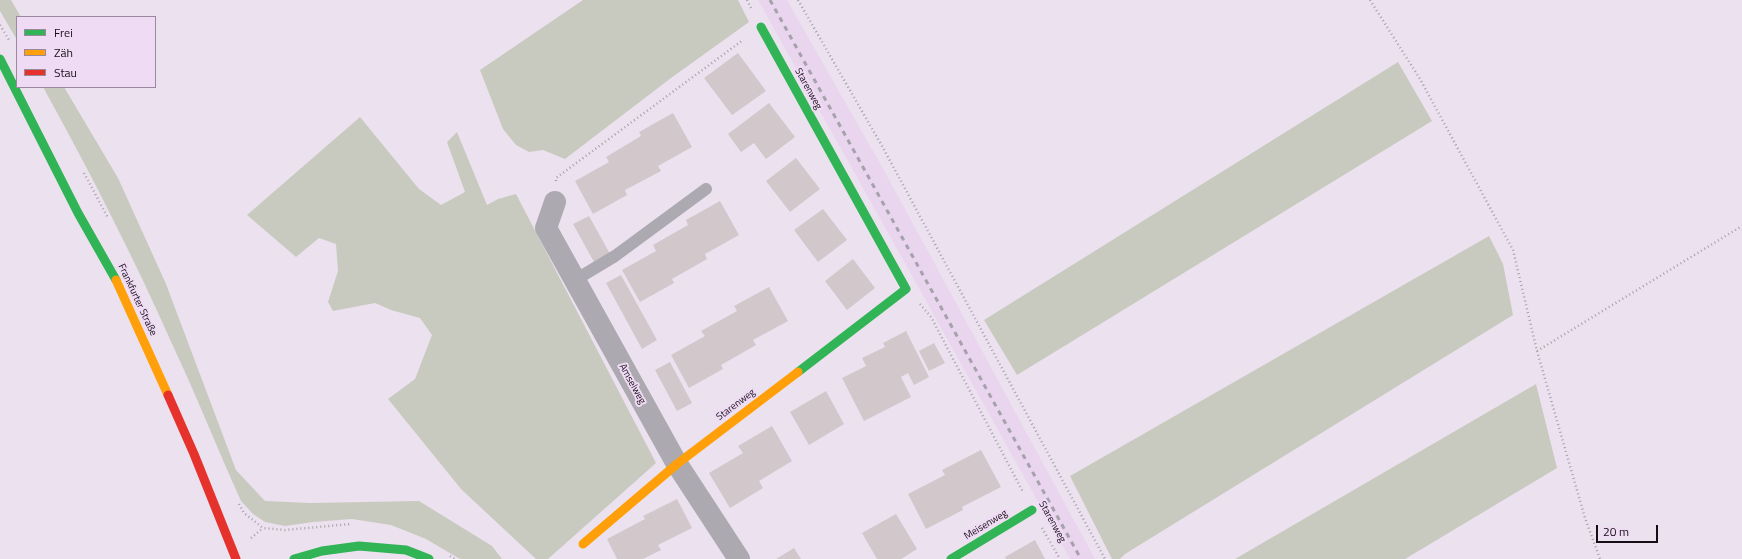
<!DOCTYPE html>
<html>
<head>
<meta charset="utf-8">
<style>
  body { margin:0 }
  #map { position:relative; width:1742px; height:559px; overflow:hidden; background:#ece1ef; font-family:"Titillium Web",sans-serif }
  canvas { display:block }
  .legend { position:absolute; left:16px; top:16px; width:140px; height:72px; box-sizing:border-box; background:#f0dbf5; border:1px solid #98899c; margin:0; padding:5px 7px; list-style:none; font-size:12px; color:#150e17 }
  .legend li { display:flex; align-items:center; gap:8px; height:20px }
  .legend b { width:20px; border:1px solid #98899c }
  .scale { position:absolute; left:1596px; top:525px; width:62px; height:18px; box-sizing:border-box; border:2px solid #150e17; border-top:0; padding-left:5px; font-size:12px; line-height:14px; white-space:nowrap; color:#150e17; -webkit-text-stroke:3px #f0dbf5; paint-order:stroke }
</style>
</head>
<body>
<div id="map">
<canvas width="1742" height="559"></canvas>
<ul class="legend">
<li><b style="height:5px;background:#30b455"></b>Frei</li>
<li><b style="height:5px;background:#ff9f0a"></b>Zäh</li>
<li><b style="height:5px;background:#e5322d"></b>Stau</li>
</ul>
<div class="scale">20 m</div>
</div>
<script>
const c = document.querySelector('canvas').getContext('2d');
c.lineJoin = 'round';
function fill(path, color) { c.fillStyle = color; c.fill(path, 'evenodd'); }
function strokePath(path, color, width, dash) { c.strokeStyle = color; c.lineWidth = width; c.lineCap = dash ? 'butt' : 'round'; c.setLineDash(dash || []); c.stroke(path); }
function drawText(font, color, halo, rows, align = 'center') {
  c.font = font + ' "Titillium Web",sans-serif'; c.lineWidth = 4; c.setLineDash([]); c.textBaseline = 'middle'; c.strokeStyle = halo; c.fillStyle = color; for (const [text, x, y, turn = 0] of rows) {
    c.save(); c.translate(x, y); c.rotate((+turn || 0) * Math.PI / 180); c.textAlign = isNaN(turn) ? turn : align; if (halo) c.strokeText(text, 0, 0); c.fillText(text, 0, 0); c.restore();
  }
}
fill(new Path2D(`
  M 758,0 L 787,0 L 886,174 L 1095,559 L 1070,559 Z`), '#e9d6ee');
fill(new Path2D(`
  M 0,0 L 11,0 L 21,17 L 17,17 L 17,40 L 0,11 Z
  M 583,0 L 738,0 L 749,22 L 671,78 L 565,159 L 543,150 L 529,152 L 516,145 L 503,129 L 480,70 Z
  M 1398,62 L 1432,121 L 1017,375 L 984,320 Z
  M 43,87 L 64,87 L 118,178 L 166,284 L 236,470 L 265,501 L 310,503 L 419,501 L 492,546 L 502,559 L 460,559 L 426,539 L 391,525 L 352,519 L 313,522 L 285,526 L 265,522 L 253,514 L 241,501 C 218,450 197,397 173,346 C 134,258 90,172 43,87 Z
  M 360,117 L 419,189 L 441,205 L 465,192 L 447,142 L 457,132 L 487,205 L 498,199 L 516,194 L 656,463 L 548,559 L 536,559 L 461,489 L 388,399 L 415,379 L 432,335 L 420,318 L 391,310 L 375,303 L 333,311 L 328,302 L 338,271 L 336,244 L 319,238 L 296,257 L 247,215 Z
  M 1489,236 L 1503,264 L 1513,315 L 1125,554 L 1120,559 L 1112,559 L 1070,476 Z
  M 1536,384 L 1557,468 L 1405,559 L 1235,559 Z`), '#c8cabf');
fill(new Path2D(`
  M 738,53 L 766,91 L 732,115 L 704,78 Z
  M 769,103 L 795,137 L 766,159 L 754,143 L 741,152 L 728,134 Z
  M 673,113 L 692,147 L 658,166 L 661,171 L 625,190 L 627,195 L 593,214 L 575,181 L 609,162 L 606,157 L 641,136 L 639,132 Z
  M 796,158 L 820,189 L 790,212 L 766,181 Z
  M 720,201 L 739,235 L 705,254 L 707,259 L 672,279 L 674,283 L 640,302 L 622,270 L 656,251 L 653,245 L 688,225 L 686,220 Z
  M 823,209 L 847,240 L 818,262 L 794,230 Z
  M 589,216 L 610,254 L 594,262 L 573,224 Z
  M 853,259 L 875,288 L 847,310 L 825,281 Z
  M 621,275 L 657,340 L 642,349 L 606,283 Z
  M 769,287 L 788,321 L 753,340 L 756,345 L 721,365 L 723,369 L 689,388 L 671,355 L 705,336 L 701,331 L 737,311 L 734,306 Z
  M 906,331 L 929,377 L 914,385 L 908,373 L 901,377 L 911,397 L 864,421 L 842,378 L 866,366 L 862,358 L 885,347 L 883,343 Z
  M 934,343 L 945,363 L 929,371 L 919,351 Z
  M 670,362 L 692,403 L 677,411 L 655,370 Z
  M 826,391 L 844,424 L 809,445 L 790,412 Z
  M 772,426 L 792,461 L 759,481 L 763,488 L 730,508 L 709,473 L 743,453 L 738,446 Z
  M 981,450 L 1001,487 L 962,507 L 963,510 L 926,529 L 908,494 L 945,475 L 942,470 Z
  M 677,499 L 692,528 L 658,545 L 661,550 L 643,559 L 617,559 L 607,539 L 645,519 L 643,516 Z
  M 896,514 L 917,549 L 901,559 L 877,559 L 862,533 Z
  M 1035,540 L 1045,559 L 1006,559 L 1005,557 Z
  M 794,548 L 801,559 L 776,559 Z`), '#d2c7cb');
strokePath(new Path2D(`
  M 747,0 L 751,8
  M 798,0 L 882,146 L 1105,559
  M 1370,0 L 1420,79 L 1513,250 L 1537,351 L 1585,518 L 1600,559
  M 0,25 L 9,40
  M 84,173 L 108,218
  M 556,181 L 556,178 L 743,40
  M 920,304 L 931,317 L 1023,492
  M 1537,351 L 1742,226
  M 239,504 L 244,513 L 263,528 L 285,530 L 351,524
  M 1042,528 L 1060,559
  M 251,538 L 263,528
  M 450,556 L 455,559`), '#a5a2a9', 2.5, [1, 3]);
strokePath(new Path2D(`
  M 575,280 L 615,256 L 706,189`), '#aca9b1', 12);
strokePath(new Path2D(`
  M 555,202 L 546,228 L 677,464 L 739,559`), '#aca9b1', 22);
strokePath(new Path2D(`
  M 761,27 L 906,289 L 798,372
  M 0,59 L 78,213 L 116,280
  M 294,559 L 322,551 L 359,546 L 406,550 L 429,559
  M 951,559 L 1032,510`), '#30b455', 9);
strokePath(new Path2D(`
  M 116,280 L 168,395
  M 583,544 L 677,464 L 798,372`), '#ff9f0a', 9);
strokePath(new Path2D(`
  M 168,395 L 194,454 L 236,559`), '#e5322d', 9);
strokePath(new Path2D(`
  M 770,0 L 1081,559`), '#a7a1ab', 3, [5, 5]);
drawText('10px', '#150e17', '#f0dbf5', [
  ["Starenweg",808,89,61],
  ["Frankfurter Straße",137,300,65],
  ["Amselweg",632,384,61],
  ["Starenweg",736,405,-37],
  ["Starenweg",1052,522,61],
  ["Meisenweg",986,525,-31]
]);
</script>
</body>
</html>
